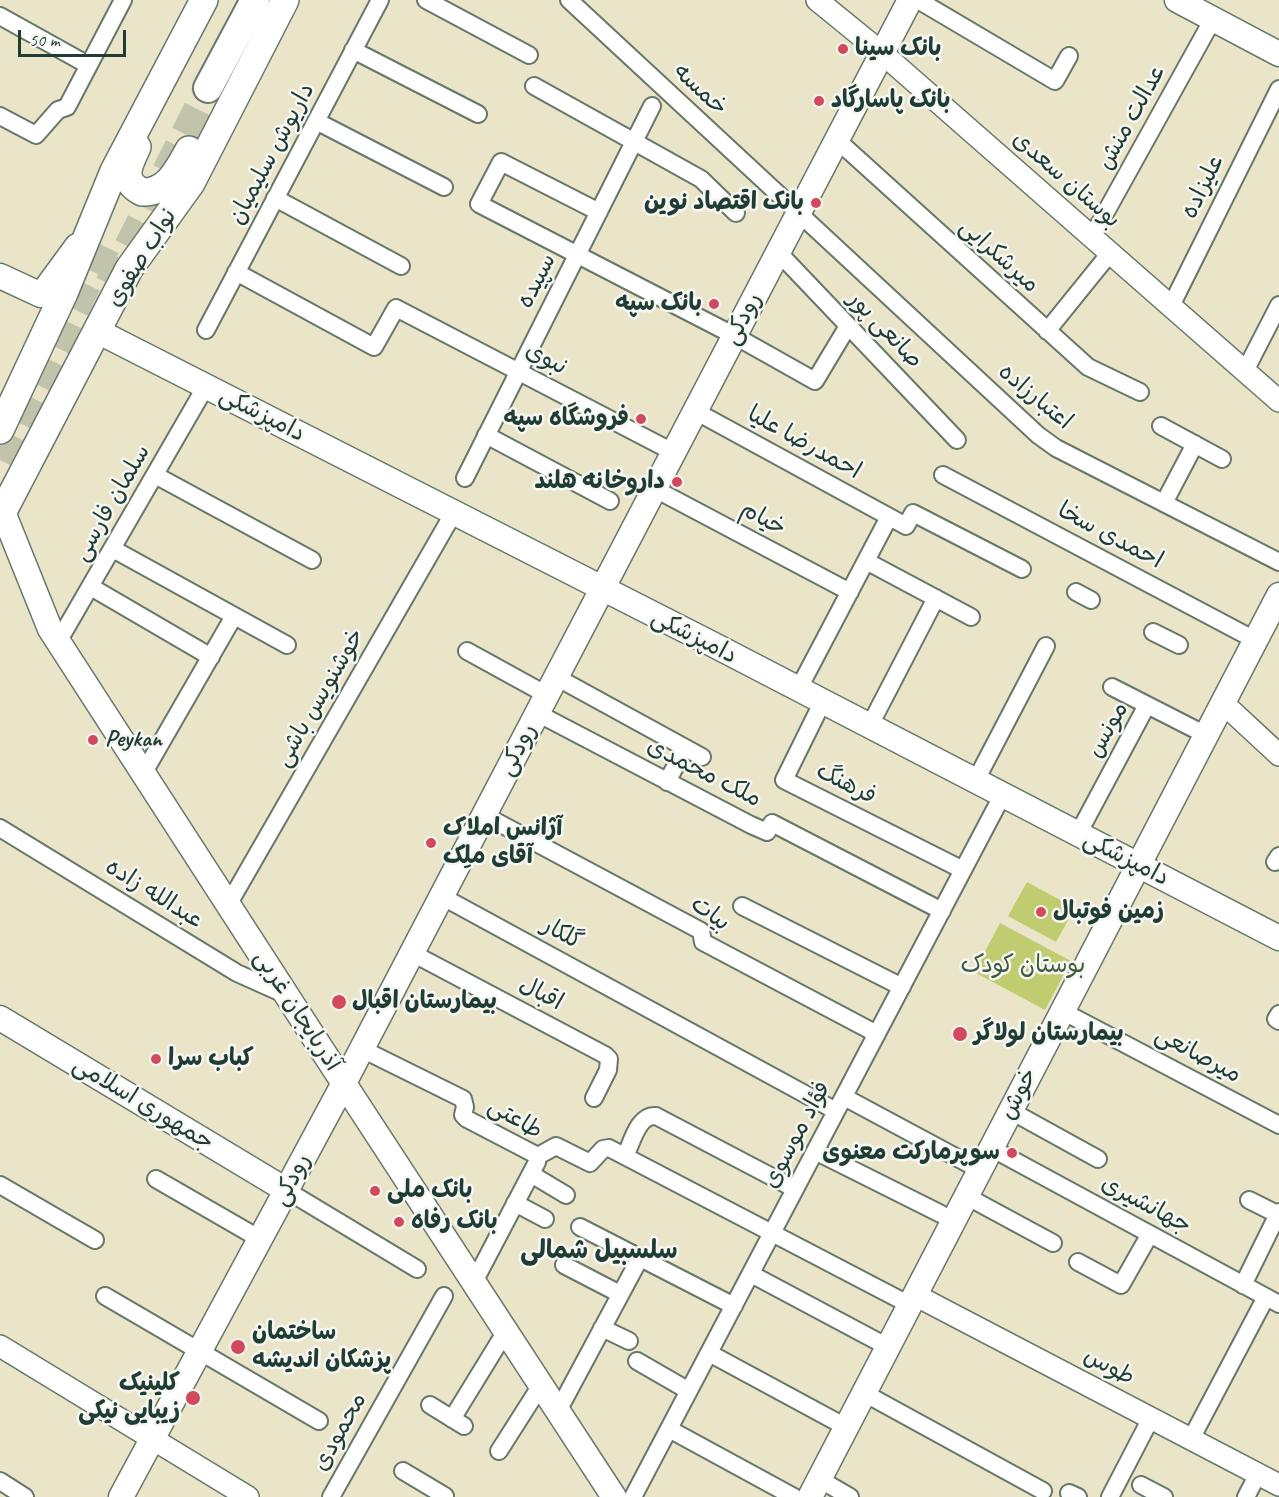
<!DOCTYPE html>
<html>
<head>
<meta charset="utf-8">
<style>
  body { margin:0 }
  #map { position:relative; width:1279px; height:1497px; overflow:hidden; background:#eae5c9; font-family:Caveat,sans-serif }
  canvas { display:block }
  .scale { position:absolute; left:18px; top:30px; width:108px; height:27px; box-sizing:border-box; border:3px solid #1f3d34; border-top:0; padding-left:8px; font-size:18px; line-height:21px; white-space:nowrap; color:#1f3d34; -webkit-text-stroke:4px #f6f6f2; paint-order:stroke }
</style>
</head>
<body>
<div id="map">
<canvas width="1279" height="1497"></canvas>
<div class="scale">50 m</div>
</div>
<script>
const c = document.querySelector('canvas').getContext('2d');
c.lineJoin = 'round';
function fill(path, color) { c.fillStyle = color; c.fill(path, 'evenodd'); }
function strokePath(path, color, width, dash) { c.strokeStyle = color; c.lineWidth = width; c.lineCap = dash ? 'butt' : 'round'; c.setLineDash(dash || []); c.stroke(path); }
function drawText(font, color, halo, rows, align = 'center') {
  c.font = font + ' Caveat,"Playpen Sans Arabic",sans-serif'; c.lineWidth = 5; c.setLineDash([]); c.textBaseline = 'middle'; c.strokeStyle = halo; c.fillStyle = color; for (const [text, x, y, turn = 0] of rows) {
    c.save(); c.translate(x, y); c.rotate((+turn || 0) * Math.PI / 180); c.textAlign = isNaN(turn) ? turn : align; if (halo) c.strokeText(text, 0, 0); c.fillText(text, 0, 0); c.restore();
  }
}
fill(new Path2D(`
  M 1027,882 L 1075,908 L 1056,942 L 1008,916 Z
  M 1000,923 L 1071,961 L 1045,1010 L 974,972 Z`), '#bfcd70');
strokePath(new Path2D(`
  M 109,284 L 208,88
  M 0,460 L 106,247`), '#c1c3ab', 28, [28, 14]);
const minor = new Path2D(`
  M 426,0 L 529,55
  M 569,0 L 1038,435 L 1056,448 L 1279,562
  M 918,0 L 1055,81 L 1069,56
  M 0,16 L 88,65
  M 353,50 L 478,114
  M 534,86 L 701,179 L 736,213
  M 0,116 L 36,135 L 58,110 L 67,107 L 123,0
  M 316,121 L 444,187
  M 837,140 L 1088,367 L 1140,392
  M 275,198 L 401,266
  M 599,212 L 501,162 L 479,204 L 735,336 L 815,381 L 848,326
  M 1092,237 L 1213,19
  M 778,252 L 957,440
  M 236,272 L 374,347 L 396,308 L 673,452
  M 1171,306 L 1279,89
  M 206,330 L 380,0
  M 1047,331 L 1110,253
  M 1245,371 L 1279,305
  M 695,411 L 906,526 L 913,513 L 1022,569
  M 1161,426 L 1222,459
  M 486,435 L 610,501
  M 155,475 L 312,560
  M 943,475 L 1255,640
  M 465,478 L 652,106
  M 655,489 L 850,592
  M 1164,503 L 1195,444
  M 113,549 L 287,645
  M 866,561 L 971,617
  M 91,587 L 211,657
  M 1076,592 L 1091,600
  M 1153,632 L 1179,645
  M 58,642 L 206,386
  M 467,651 L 547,695
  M 556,677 L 702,757
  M 1112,687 L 1206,735
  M 798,690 L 889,517
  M 822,703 L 784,780 L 963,870
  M 537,713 L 751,825 L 767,832 L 772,823 L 942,911
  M 869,727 L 936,598
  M 143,774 L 234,616
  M 667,782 L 685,748
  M 975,782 L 1046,646
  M 484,815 L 701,931 L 703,942 L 877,1034
  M 0,828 L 237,973 L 286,995
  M 1078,834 L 1147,705
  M 1275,862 L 1279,856
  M 441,896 L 836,1111
  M 228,905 L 453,514
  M 742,906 L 902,987
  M 412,953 L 605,1055 L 609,1059 L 608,1070 L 594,1098
  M 1062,1011 L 1279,1125
  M 1279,1014 L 1276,1019 L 1279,1021
  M 362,1049 L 463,1099 L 465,1107 L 463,1115 L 467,1119 L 538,1156
  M 844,1097 L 980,1170
  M 1011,1111 L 1098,1159
  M 991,1148 L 1279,1304
  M 815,1151 L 941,1214
  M 538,1156 L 556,1146 L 590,1163 L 603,1149 L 609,1148 L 910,1305
  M 625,1156 C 632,1143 638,1114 656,1116 L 795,1189
  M 531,1174 L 566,1195
  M 156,1179 L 260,1239
  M 0,1185 L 95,1240
  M 286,1190 L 417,1269
  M 966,1196 L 1053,1243
  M 1249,1200 L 1279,1215
  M 515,1203 L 545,1219
  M 580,1227 L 734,1306
  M 1078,1262 L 1121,1285 L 1150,1234
  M 564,1265 L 620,1294
  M 751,1274 L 888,1347
  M 474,1282 L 537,1162 L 538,1156
  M 1243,1285 L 1279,1212
  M 105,1296 L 319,1421
  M 602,1328 L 629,1341
  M 709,1353 L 846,1427
  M 637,1361 L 689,1391
  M 864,1393 L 1043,1491
  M 430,1405 L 464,1426
  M 558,1411 L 640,1258
  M 452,1419 L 506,1331
  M 669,1429 L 794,1497
  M 1191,1439 L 1266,1297
  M 499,1451 L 541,1385
  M 403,1471 L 445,1496
  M 819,1479 L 850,1497
  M 0,1481 L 25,1497
  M 1141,1485 L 1164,1497
  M 1069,1493 L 1078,1497
  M 331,1497 L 444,1296
  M 633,1497 L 1002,796
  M 1110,1497 L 1151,1418
  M 1246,1497 L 1258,1474`);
const tertiary = new Path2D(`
  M 817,0 L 882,53 L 1279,401
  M 1223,703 L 1279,755
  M 915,1295 L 1279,1485
  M 0,1346 L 248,1497`);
const secondary = new Path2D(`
  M 1177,0 L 1279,54
  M 0,276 L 41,295 L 77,246
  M 109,337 L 714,645 L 1279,938
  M 3,512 L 50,629 L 326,1056 L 614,1497
  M 0,1018 L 286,1190
  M 121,1497 L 344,1083 L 910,0
  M 810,1497 L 1279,595`);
const primary = new Path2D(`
  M 137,147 C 128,166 120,180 142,192 C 167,193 178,170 189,150
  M 0,430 L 64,293 L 114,171 L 204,0
  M 0,517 L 129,269 L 191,183 L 285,0`);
const trunk = new Path2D(`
  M 208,88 L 255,0`);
strokePath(minor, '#667868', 20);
strokePath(tertiary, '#667868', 24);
strokePath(secondary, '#667868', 27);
strokePath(primary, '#667868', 30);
strokePath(trunk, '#667868', 32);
strokePath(minor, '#fff', 16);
strokePath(tertiary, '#fff', 21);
strokePath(secondary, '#fff', 24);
strokePath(primary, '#fff', 27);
strokePath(trunk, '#fff', 28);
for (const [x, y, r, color] of [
  [843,49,6,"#d1495b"],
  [819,101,6,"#d1495b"],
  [816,203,6,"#d1495b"],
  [714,304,6,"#d1495b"],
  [641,419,6,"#d1495b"],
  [677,482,6,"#d1495b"],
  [93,740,6,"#d1495b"],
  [431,843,6,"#d1495b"],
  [1041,912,6,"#d1495b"],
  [339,1002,8,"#d1495b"],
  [960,1034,8,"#d1495b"],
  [156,1059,6,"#d1495b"],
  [1012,1153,6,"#d1495b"],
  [375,1191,6,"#d1495b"],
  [399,1222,6,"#d1495b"],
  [238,1347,8,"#d1495b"],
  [193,1398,8,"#d1495b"]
]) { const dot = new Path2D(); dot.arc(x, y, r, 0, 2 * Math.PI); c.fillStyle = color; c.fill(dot); strokePath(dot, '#f6f6f2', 2); }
drawText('bold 24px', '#1f3d34', '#f6f6f2', [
  ["بانک سینا",855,49],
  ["بانک پاسارگاد",831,101],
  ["بانک اقتصاد نوین",804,203,"right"],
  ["بانک سپه",702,304,"right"],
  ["فروشگاه سپه",629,419,"right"],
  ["داروخانه هلند",665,482,"right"],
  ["Peykan",105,740],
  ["آژانس املاک",443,829],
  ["آقای ملِک",443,857],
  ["زمین فوتبال",1053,912],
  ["بیمارستان اقبال",352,1002],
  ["بیمارستان لولاگر",974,1034],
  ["کباب سرا",168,1059],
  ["سوپرمارکت معنوی",1000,1153,"right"],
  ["بانک ملی",387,1191],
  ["بانک رفاه",411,1222],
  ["ساختمان",252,1333],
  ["پزشکان اندیشه",252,1361],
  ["کلینیک",180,1384,"right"],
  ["زیبایی نیکی",180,1412,"right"]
], 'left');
drawText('24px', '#1f3d34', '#f6f6f2', [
  ["خمسه",700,90,43],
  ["عدالت منش",1132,117,-61],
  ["داریوش سلیمیان",272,154,-62],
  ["بوستان سعدی",1066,180,41],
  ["علیزاده",1203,187,-64],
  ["میرشکرایی",999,256,42],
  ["نواب صفوی",142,258,-58],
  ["سپیده",537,281,-63],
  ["رودکی",743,319,-62],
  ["صانعی پور",885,330,46],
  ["نبوی",546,359,28],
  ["اعتبارزاده",1035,397,40],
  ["دامپزشکی",262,415,27],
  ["احمدرضا علیا",804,443,29],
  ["سلمان فارسی",112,503,-60],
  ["خیام",763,519,28],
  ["احمدی سخا",1110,536,28],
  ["دامپزشکی",694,637,27],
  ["خوشنویس باشی",320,698,-60],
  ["مونس",1108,730,-61],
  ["رودکی",518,750,-62],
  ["ملک محمدی",704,773,27],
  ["فرهنگ",846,784,27],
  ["دامپزشکی",1126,859,27],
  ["عبدالله زاده",154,894,32],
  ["بیات",710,914,36],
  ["گلکار",562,934,29],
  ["اقبال",541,994,28],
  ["آذربایجان غربی",297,1011,57],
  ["میرصانعی",1198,1055,28],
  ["خوش",1019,1094,-62],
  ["جمهوری اسلامی",143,1104,31],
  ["طاعتی",515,1119,31],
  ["فؤاد موسوی",797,1135,-62],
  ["رودکی",292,1180,-62],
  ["جهانشیری",1146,1205,28],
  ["طوس",1109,1367,28],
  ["محمودی",340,1432,-61]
]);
drawText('24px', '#3f5a40', '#f6f6f2', [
  ["بوستان کودک",1023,966]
]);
drawText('bold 26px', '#1f3d34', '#f6f6f2', [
  ["سلسبیل شمالی",599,1251]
]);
</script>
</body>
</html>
